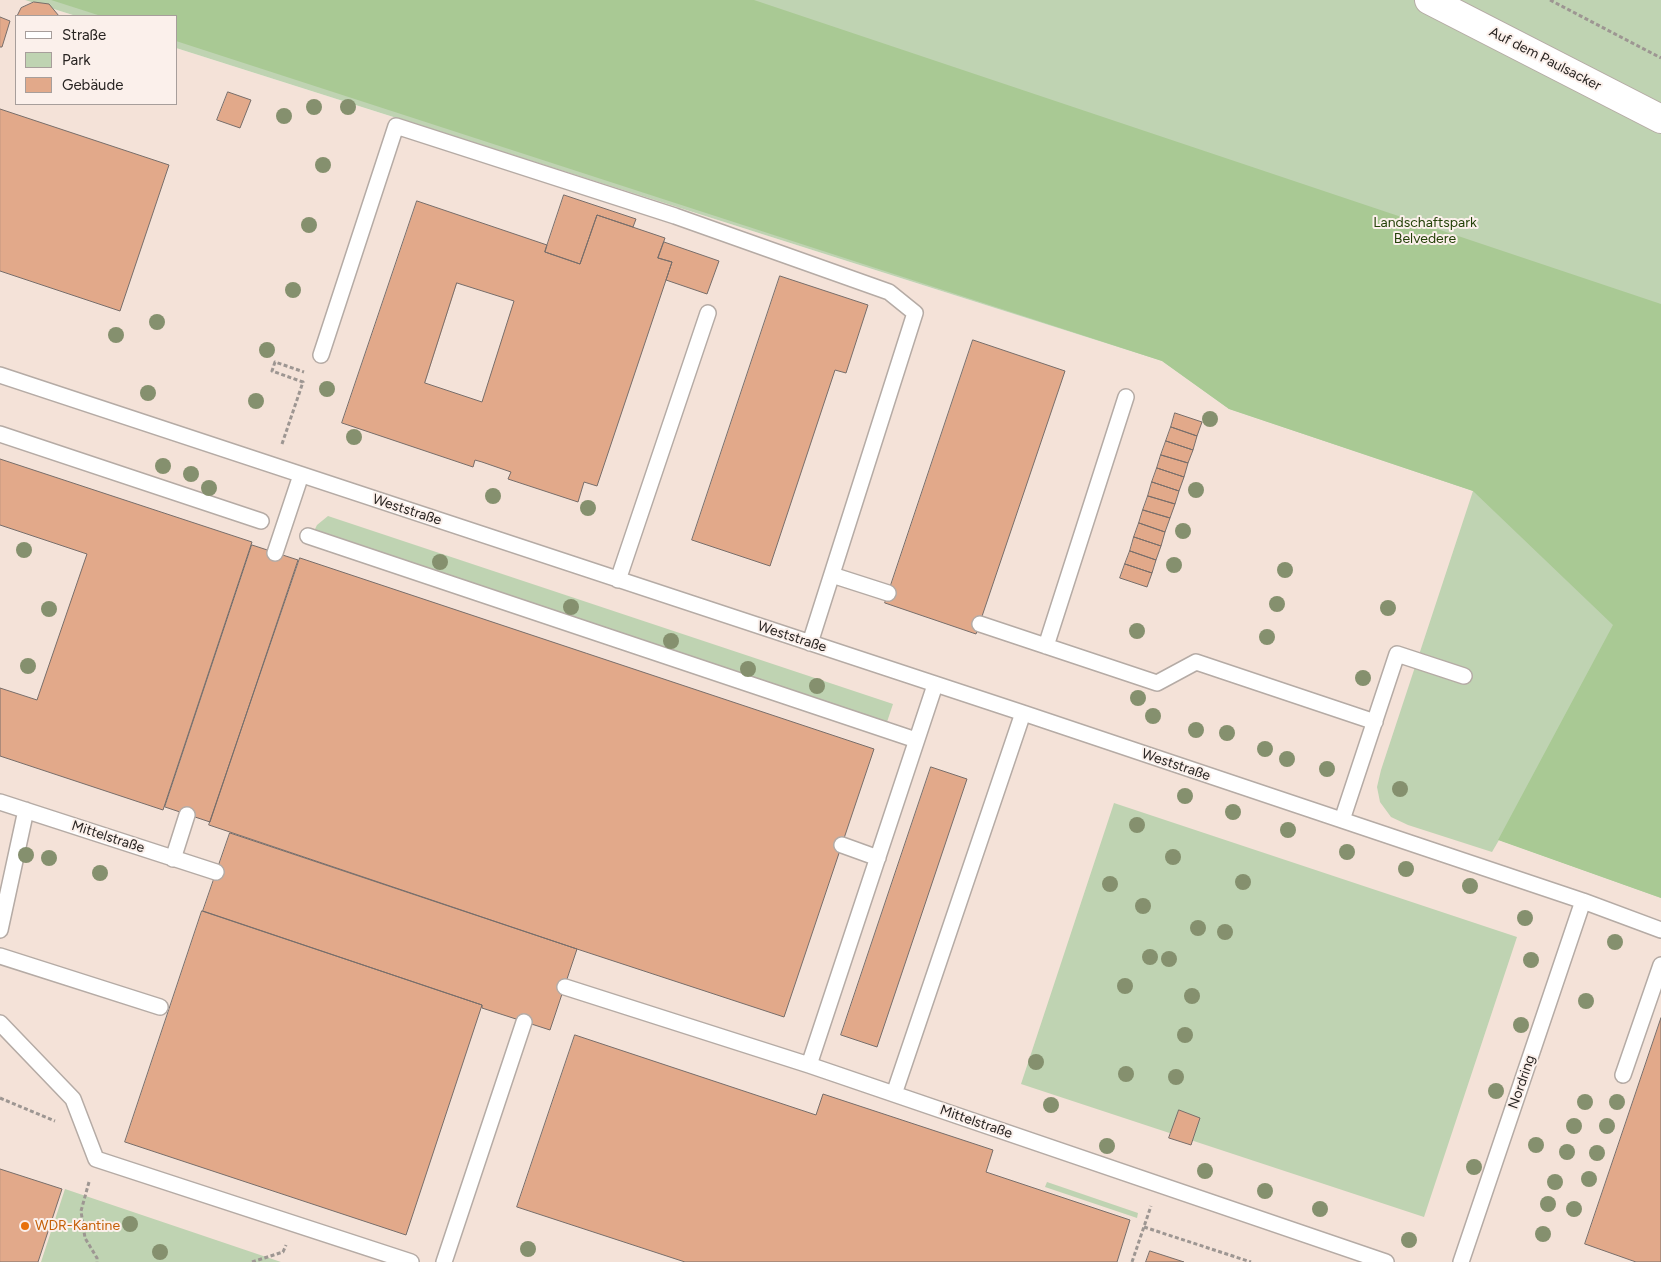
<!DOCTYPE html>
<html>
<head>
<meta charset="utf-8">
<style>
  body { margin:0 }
  #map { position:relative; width:1661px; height:1262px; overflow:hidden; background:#fbf0eb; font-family:Figtree,sans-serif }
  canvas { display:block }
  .legend { position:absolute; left:15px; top:15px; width:162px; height:90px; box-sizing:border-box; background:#fbf0eb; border:1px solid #a79e9b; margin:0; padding:6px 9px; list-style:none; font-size:15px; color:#282422 }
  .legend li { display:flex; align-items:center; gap:10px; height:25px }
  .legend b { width:25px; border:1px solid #a79e9b }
</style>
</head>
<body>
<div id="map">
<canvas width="1661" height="1262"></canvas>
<ul class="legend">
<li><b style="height:6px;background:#fff"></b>Straße</li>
<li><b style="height:14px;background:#bfd3b2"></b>Park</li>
<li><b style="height:14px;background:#e2a98a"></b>Gebäude</li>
</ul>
</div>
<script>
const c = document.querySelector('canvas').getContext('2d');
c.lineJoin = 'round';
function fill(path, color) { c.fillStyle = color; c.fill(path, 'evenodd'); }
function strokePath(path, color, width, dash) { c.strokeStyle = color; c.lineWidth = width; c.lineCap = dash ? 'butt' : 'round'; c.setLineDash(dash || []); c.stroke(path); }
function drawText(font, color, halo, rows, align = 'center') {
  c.font = font + ' Figtree,sans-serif'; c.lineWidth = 4; c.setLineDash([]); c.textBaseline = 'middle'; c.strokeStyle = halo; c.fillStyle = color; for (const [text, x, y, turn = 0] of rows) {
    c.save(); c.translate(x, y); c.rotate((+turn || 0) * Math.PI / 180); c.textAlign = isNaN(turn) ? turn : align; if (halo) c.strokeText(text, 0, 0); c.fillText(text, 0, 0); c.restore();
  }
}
fill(new Path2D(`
  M 0,0 L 25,0 L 76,16 L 16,16 L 16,104 L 176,104 L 176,48 L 1162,361 L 1229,409 L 1473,491 L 1498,840 L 1661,898 L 1661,1262 L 0,1262 Z`), '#f4e2d8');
fill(new Path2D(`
  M 25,0 L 1661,0 L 1661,898 L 1499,840 L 1492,852 L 1408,825 L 1391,817 L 1380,802 L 1377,787 L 1381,770 L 1473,491 L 1229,409 L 1162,361 L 176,48 L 176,16 L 76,16 Z
  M 328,516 L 893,704 L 887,722 L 314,531 L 317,525 Z
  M 1114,803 L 1517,937 L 1424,1217 L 1021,1084 Z
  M 1047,1182 L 1138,1213 L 1137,1218 L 1045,1187 Z
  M 65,1189 L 281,1262 L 41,1262 Z`), '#bfd3b2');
fill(new Path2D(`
  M 51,0 L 754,0 L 1661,304 L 1661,898 L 1498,840 L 1613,625 L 1473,491 L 1229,409 L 1162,361 L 176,41 L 176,16 L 101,16 Z`), '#a9c994');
const building = new Path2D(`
  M 34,2 L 49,4 L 59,16 L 17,16 L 21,8 Z
  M 0,17 L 10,21 L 2,47 L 0,47 Z
  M 228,92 L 251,100 L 240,128 L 217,120 Z
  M 0,109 L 169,165 L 120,311 L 0,271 Z
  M 564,195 L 636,219 L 633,227 L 597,215 L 580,264 L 545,252 Z
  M 417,201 L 547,245 L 545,252 L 580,264 L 597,215 L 665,238 L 658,258 L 672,262 L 597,486 L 584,482 L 578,502 L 508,479 L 511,472 L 482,462 L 475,460 L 473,467 L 342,423 ZM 457,283 L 514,301 L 482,402 L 425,383 Z
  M 664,242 L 719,261 L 707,294 L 666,280 L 672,262 L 658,258 Z
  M 780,276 L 868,305 L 846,373 L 835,370 L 770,566 L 692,540 Z
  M 973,340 L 1065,371 L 976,634 L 885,603 Z
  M 1175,413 L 1202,422 L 1197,436 L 1171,427 Z
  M 1171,427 L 1197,436 L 1193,450 L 1166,441 Z
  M 1166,441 L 1193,450 L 1188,463 L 1161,455 Z
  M 1161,455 L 1188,463 L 1184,477 L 1157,468 Z
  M 0,459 L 252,542 L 163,810 L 0,756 L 0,688 L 37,700 L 87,554 L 0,525 Z
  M 1157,468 L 1184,477 L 1179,491 L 1152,482 Z
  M 1152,482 L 1179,491 L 1175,504 L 1148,496 Z
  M 1148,496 L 1175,504 L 1170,518 L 1143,510 Z
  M 1143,510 L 1170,518 L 1165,532 L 1139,523 Z
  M 1139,523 L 1165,532 L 1161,546 L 1134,537 Z
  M 1134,537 L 1161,546 L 1156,560 L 1130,551 Z
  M 252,545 L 298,560 L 210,822 L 165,807 Z
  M 1130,551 L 1156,560 L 1152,573 L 1125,564 Z
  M 300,558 L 874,749 L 784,1017 L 577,949 L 209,825 Z
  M 1125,564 L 1152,573 L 1147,587 L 1120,578 Z
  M 931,767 L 967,779 L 877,1047 L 841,1035 Z
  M 230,833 L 577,949 L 550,1030 L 482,1008 L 482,1005 L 203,911 Z
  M 202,911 L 482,1005 L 406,1235 L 125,1142 Z
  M 1661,1018 L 1661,1262 L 1636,1262 L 1585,1244 Z
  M 575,1035 L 816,1115 L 823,1094 L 993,1150 L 986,1172 L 1130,1220 L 1117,1262 L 685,1262 L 517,1207 Z
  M 1179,1110 L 1200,1118 L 1191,1145 L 1169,1138 Z
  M 0,1169 L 62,1189 L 38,1262 L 0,1262 Z
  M 1150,1251 L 1184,1262 L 1146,1262 Z`);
fill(building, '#e2a98a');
strokePath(building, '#786e6a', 1);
const lane = new Path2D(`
  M 321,355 L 396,126 L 675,216 L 889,292 L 915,313 L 810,643
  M 0,375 L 1023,713 L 1583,901 L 1661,930
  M 0,434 L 261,521
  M 308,536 L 916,740
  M 275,553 L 301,475
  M 832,575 L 888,593
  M 618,580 L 708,313
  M 980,624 L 1157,683 L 1196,662 L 1375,722
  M 1046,646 L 1126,397
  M 0,802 L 216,872
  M 1342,820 L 1397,654 L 1464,676
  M 842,845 L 878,858
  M 173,859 L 187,815
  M 0,930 L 26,810
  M 0,956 L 160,1007
  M 565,987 L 809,1065 L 1386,1262
  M 0,1023 L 73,1099 L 96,1159 L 411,1262
  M 809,1065 L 935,685
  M 1623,1075 L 1661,965
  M 894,1094 L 1023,713
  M 444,1262 L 524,1022
  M 1461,1262 L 1583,901`);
const secondary = new Path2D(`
  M 1429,0 L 1661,119`);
strokePath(lane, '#b5aba5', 18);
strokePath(secondary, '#b5aba5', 30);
strokePath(new Path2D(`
  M 1550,0 L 1661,58
  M 282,444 L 303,382 L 272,371 L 275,362 L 304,372
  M 0,1098 L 55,1121
  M 89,1182 L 81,1211 L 85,1238 L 97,1258 L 97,1262
  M 1144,1227 L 1251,1262
  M 252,1262 L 283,1252 L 286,1245
  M 1132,1262 L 1151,1206`), '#9d9692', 3, [4, 2.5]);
strokePath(lane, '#fff', 15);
strokePath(secondary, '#fff', 28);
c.fillStyle = '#85906e';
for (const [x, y] of [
  [314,107],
  [348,107],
  [284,116],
  [323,165],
  [309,225],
  [293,290],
  [157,322],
  [116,335],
  [267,350],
  [327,389],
  [148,393],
  [256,401],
  [1210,419],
  [354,437],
  [163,466],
  [191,474],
  [209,488],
  [1196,490],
  [493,496],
  [588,508],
  [1183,531],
  [24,550],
  [440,562],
  [1174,565],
  [1285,570],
  [1277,604],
  [571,607],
  [1388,608],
  [49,609],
  [1137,631],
  [1267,637],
  [671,641],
  [28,666],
  [748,669],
  [1363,678],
  [817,686],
  [1138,698],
  [1153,716],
  [1196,730],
  [1227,733],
  [1265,749],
  [1287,759],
  [1327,769],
  [1400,789],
  [1185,796],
  [1233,812],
  [1137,825],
  [1288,830],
  [1347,852],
  [26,855],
  [1173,857],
  [49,858],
  [1406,869],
  [100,873],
  [1243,882],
  [1110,884],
  [1470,886],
  [1143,906],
  [1525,918],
  [1198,928],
  [1225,932],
  [1615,942],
  [1150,957],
  [1169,959],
  [1531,960],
  [1125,986],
  [1192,996],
  [1586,1001],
  [1521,1025],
  [1185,1035],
  [1036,1062],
  [1126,1074],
  [1176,1077],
  [1496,1091],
  [1585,1102],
  [1617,1102],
  [1051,1105],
  [1574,1126],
  [1607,1126],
  [1536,1145],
  [1107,1146],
  [1567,1152],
  [1597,1153],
  [1474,1167],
  [1205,1171],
  [1589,1179],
  [1555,1182],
  [1265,1191],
  [1548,1204],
  [1320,1209],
  [1574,1209],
  [130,1224],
  [1543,1234],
  [1409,1240],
  [528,1249],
  [160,1252]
]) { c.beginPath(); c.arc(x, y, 8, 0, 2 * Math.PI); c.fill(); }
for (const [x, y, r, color] of [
  [25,1226,5,"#e8710a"]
]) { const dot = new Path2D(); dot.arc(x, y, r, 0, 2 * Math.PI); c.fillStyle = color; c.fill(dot); strokePath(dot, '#fbf0eb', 2); }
drawText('14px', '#282422', '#fbf0eb', [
  ["Auf dem Paulsacker",1545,59,27],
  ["Weststraße",407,510,18],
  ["Weststraße",792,637,18],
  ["Weststraße",1176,765,19],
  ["Mittelstraße",108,837,18],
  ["Nordring",1522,1082,-71],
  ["Mittelstraße",976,1122,19]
]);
drawText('14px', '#244108', '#fbf0eb', [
  ["Landschaftspark",1425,223],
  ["Belvedere",1425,239]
]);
drawText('14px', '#c56008', '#fbf0eb', [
  ["WDR-Kantine",35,1226]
], 'left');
</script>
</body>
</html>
